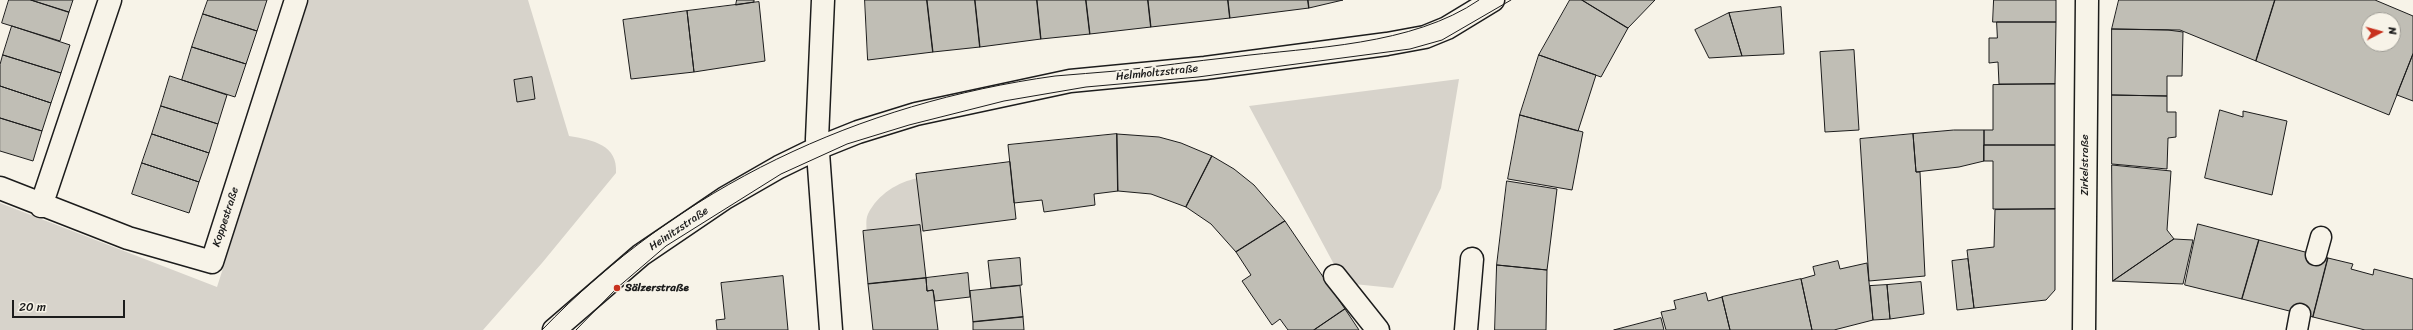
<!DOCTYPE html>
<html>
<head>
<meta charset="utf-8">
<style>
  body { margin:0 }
  #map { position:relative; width:2413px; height:330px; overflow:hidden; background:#f7f3e8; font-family:Sriracha,sans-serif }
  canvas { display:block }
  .north { position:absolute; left:2361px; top:12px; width:40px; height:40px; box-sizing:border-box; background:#f7f3e8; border:1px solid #9f9d96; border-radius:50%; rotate:84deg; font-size:11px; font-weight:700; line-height:16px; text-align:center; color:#1c1c1c }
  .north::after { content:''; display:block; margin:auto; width:14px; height:18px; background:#c8321e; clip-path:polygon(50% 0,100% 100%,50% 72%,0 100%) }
  .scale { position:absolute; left:12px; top:300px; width:113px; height:18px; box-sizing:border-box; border:2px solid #1c1c1c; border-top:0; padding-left:5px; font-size:12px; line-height:14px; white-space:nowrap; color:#1c1c1c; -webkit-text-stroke:3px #f7f3e8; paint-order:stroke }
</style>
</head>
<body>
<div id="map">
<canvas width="2413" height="330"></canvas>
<div class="north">N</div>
<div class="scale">20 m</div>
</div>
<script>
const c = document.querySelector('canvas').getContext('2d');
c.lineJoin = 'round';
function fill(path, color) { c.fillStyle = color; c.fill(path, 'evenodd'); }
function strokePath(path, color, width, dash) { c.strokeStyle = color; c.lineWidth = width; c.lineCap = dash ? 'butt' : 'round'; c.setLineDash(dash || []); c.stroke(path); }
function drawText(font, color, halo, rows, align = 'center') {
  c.font = font + ' Sriracha,sans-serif'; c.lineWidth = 4; c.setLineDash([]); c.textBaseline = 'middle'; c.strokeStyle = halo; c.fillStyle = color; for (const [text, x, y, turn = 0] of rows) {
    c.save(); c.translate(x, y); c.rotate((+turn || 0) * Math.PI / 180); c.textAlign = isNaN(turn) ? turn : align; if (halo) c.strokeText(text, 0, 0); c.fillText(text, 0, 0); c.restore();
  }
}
fill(new Path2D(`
  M 309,0 L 528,0 L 569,136 C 593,140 618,145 616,173 L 542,263 L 483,330 L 0,330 L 0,203 L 217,287 Z
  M 1459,79 L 1441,188 L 1393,288 L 1344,283 L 1249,106 Z
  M 918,178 L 925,232 L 867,236 C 867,230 865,220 868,214 C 878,194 898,182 918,178 Z`), '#d7d3cb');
const building = new Path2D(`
  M 9,0 L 31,0 L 69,12 L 60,41 L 2,23 Z
  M 31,0 L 73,0 L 69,12 Z
  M 208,0 L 267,0 L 257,31 L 203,14 Z
  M 737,0 L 754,0 L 754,2 L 736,5 Z
  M 865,0 L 927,0 L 933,52 L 868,60 Z
  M 927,0 L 975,0 L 980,47 L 933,52 Z
  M 975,0 L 1037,0 L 1041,39 L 980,47 Z
  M 1037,0 L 1086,0 L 1090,34 L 1041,39 Z
  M 1086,0 L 1148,0 L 1151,27 L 1090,34 Z
  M 1148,0 L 1228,0 L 1230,18 L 1151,27 Z
  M 1228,0 L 1308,0 L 1309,8 L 1230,18 Z
  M 1308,0 L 1343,0 L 1309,8 Z
  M 1570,0 L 1582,0 L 1628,28 L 1601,77 L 1539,55 Z
  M 1582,0 L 1655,0 L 1628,28 Z
  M 1994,0 L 2056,0 L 2056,22 L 1993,22 Z
  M 2119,0 L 2275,0 L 2256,61 L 2180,30 L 2112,29 Z
  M 2275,0 L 2375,0 L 2413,16 L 2413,54 L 2389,115 L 2256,61 ZM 2369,20 L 2393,20 L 2393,44 L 2369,44 Z
  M 759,2 L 765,61 L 694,72 L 687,11 Z
  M 1781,7 L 1784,54 L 1742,56 L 1729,13 Z
  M 687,11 L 694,72 L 631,79 L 623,20 Z
  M 1729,13 L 1742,56 L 1709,58 L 1695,30 Z
  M 203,14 L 257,31 L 246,64 L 192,47 Z
  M 1997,22 L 2056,22 L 2055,84 L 1999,84 L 1998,62 L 1989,63 L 1989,38 L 1997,38 Z
  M 12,26 L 70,45 L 61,73 L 3,55 Z
  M 2112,29 L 2168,30 L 2183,32 L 2182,76 L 2167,76 L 2167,96 L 2112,95 Z
  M 192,47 L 246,64 L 235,97 L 182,80 Z
  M 1854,50 L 1859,130 L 1825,132 L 1820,52 Z
  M 2413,54 L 2413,101 L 2397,95 Z
  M 3,55 L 61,73 L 51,103 L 0,86 L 0,65 Z
  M 1539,55 L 1596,75 L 1578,131 L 1520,115 Z
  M 170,76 L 227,95 L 218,124 L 161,106 Z
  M 532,77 L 535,99 L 517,102 L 514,80 Z
  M 2055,84 L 2055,145 L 1984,145 L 1984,130 L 1993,130 L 1993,85 Z
  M 0,86 L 51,103 L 42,131 L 0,118 Z
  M 2112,95 L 2167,96 L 2167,112 L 2176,112 L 2176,137 L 2168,138 L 2167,169 L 2112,164 Z
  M 161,106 L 218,124 L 209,153 L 152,134 Z
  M 2220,110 L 2243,117 L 2243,111 L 2287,121 L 2272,195 L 2205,178 Z
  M 1520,115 L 1583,132 L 1572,190 L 1508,179 Z
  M 0,118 L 42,131 L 33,161 L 0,151 Z
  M 1954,130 L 1984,130 L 1984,161 L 1959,167 L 1916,172 L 1913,134 Z
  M 152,134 L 209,153 L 199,182 L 142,163 Z
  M 1117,134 L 1118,191 L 1094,194 L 1095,205 L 1044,212 L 1042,200 L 1014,203 L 1008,145 Z
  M 1117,134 L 1159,137 L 1181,143 L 1212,156 L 1186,207 L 1151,194 L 1118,191 Z
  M 1913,134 L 1916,172 L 1920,172 L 1925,276 L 1869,281 L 1860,139 Z
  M 1984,145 L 2055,145 L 2055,209 L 1993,209 L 1993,161 L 1984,161 Z
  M 1212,156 L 1234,169 L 1254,185 L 1285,221 L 1236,252 L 1211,224 L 1186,207 Z
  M 1010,162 L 1016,219 L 923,231 L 916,174 Z
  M 142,163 L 199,182 L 189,213 L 132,194 Z
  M 2112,165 L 2171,171 L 2167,230 L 2174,239 L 2113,281 Z
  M 1507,181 L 1557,189 L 1547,270 L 1497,265 Z
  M 2055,209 L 2055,290 L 2046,300 L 1974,308 L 1967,250 L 1994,247 L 1995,210 Z
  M 1285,221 L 1345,309 L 1314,330 L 1288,330 L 1280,319 L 1272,325 L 1242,281 L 1251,275 L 1236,252 Z
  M 2198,224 L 2259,240 L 2242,299 L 2185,285 Z
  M 920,225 L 926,278 L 868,284 L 863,231 Z
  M 2174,239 L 2193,240 L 2183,284 L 2113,281 Z
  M 2259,240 L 2328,258 L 2313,317 L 2242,299 Z
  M 1020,258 L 1022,285 L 991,288 L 988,261 Z
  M 2328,258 L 2353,264 L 2351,269 L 2373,275 L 2374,269 L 2413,279 L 2413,330 L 2365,330 L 2313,317 Z
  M 1968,259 L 1974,308 L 1957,310 L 1952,261 Z
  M 1838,261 L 1840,269 L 1867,263 L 1873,320 L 1834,330 L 1812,330 L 1801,279 L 1815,275 L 1813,267 Z
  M 1497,265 L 1547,270 L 1546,330 L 1495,330 Z
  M 968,273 L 970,297 L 935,301 L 933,290 L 927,291 L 926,278 Z
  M 783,276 L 788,330 L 717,330 L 716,320 L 725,319 L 721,283 Z
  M 926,278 L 927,291 L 933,290 L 938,330 L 873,330 L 868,284 Z
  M 1801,279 L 1812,330 L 1730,330 L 1722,297 Z
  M 1921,282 L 1924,314 L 1890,319 L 1887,285 Z
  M 1887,285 L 1890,319 L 1873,320 L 1870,286 Z
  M 1020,286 L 1023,317 L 973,322 L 970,291 Z
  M 1706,293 L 1708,301 L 1722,297 L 1730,330 L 1666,330 L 1661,312 L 1676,309 L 1674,301 Z
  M 1345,309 L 1359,330 L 1314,330 Z
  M 1023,317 L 1024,330 L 973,330 L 973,322 Z
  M 1661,318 L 1664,330 L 1614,330 Z`);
fill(building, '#c0beb5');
strokePath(building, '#1c1c1c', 1);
const lane = new Path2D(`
  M 2316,255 L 2321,237
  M 2297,330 L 2300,314`);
const street = new Path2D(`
  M 823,0 L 817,139 L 831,330
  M 0,188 L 128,238 L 212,262 L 296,0
  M 41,206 L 110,0
  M 1335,276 L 1378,330
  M 1466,330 L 1472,259
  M 2084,330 L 2087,0`);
const secondary = new Path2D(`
  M 554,330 L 641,255 L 725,198 L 779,167 L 818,148 L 858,132 L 916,114 L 1070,81 L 1205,68 L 1387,44 L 1425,37 L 1447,28 L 1493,0`);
strokePath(lane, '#1c1c1c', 23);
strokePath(street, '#1c1c1c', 25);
strokePath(secondary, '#1c1c1c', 25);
strokePath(lane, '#f7f3e8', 20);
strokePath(street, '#f7f3e8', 22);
strokePath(secondary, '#f7f3e8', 22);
strokePath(new Path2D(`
  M 542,330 C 680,186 859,103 1055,76 C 1075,74 1096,73 1116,71 C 1155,67 1194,61 1233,57 C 1312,47 1412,46 1479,0
  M 576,330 L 617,288 L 666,246 L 781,174 L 847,144 L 909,125 L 1004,101 L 1086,87 L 1198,77 L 1410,49 L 1442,40 L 1511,0`), '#1c1c1c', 1);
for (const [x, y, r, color] of [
  [617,288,4,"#c8321e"]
]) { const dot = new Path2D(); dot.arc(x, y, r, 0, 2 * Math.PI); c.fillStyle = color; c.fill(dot); strokePath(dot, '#f7f3e8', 1.5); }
drawText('11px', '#1c1c1c', '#f7f3e8', [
  ["Helmholtzstraße",1157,73,-6],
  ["Zirkelstraße",2085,165,-90],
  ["Koppestraße",226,217,-72],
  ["Heinitzstraße",679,229,-34]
]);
drawText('bold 11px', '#1c1c1c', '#f7f3e8', [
  ["Sälzerstraße",625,288]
], 'left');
</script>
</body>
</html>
